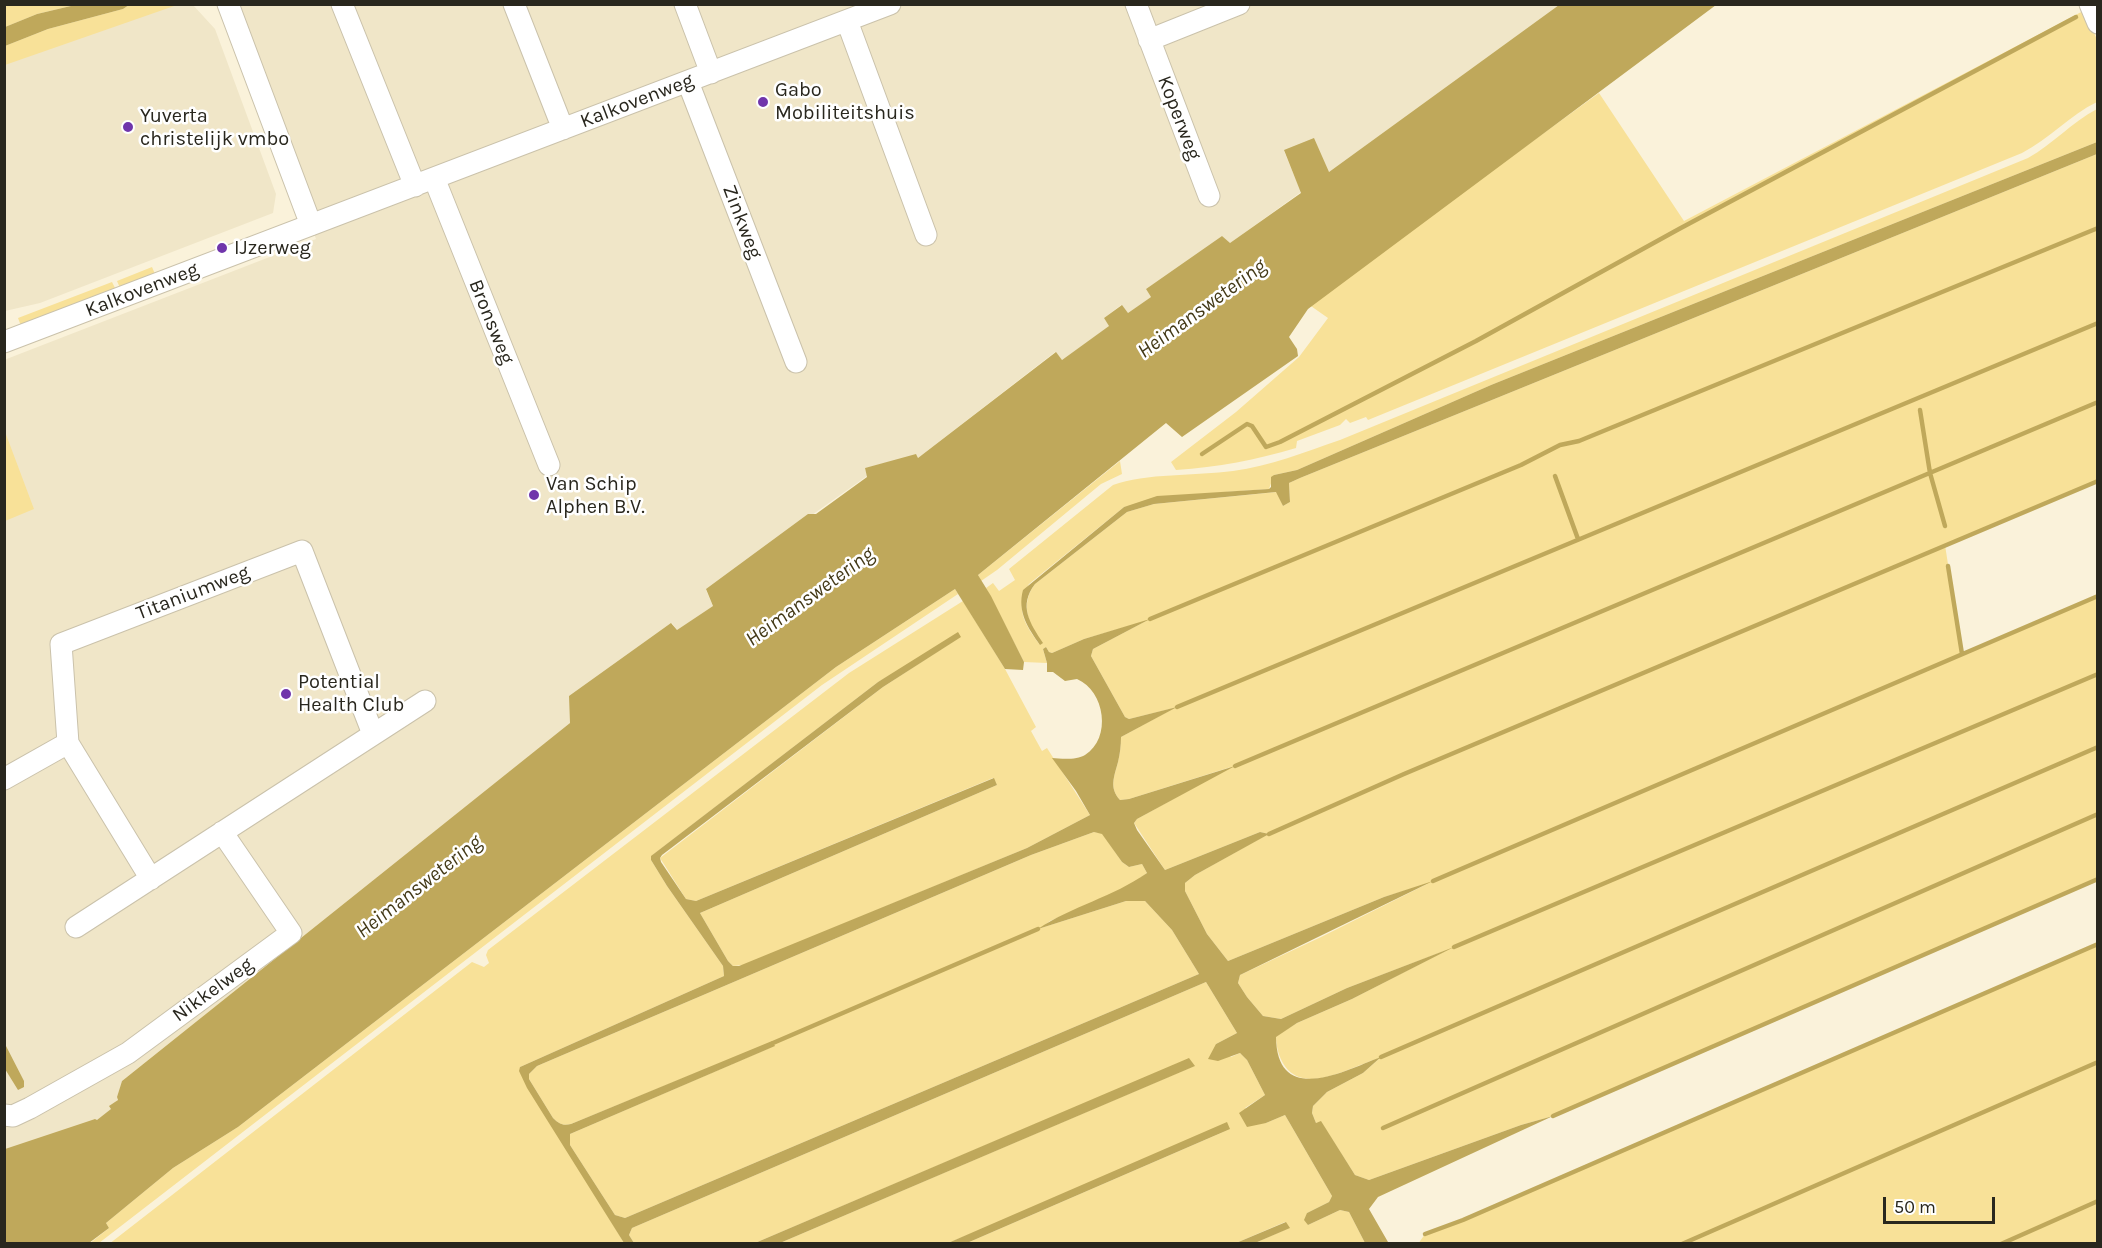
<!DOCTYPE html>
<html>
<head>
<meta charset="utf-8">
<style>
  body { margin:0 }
  #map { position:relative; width:2102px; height:1248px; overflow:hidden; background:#faf2da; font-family:Karla,sans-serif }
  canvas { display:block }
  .frame { position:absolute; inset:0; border:6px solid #29271e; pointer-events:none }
  .scale { position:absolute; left:1883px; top:1197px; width:112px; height:27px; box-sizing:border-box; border:3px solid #29271e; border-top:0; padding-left:8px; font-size:18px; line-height:21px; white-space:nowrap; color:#29271e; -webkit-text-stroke:4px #fff; paint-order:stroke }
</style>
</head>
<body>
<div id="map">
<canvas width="2102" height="1248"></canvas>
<div class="frame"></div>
<div class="scale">50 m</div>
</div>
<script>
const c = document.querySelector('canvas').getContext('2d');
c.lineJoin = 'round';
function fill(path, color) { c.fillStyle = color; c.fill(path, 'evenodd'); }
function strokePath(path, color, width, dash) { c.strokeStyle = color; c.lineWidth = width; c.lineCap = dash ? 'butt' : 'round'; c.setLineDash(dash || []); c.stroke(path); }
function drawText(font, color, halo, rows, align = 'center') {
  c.font = font + ' Karla,sans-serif'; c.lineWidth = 5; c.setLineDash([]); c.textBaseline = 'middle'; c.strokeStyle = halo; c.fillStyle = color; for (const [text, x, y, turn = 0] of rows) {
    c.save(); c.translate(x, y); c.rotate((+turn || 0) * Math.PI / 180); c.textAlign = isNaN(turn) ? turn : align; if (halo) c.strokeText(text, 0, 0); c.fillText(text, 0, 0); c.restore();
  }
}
fill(new Path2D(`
  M 160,5 L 193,5 L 215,29 L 276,194 L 273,213 L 40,303 L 5,311 L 4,60 Z
  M 228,5 L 1559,5 L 1329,172 L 1284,151 L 1301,192 L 1229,244 L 1222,236 L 1146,289 L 1151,297 L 1128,313 L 1121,305 L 1104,318 L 1110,326 L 1062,360 L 1055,352 L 918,458 L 917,455 L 865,468 L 867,476 L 706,590 L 713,606 L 677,630 L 672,623 L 570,723 L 122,1081 L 117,1097 L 118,1099 L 112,1109 L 97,1121 L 95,1119 L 5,1149 L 4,360 L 316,239 Z`), '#f0e6c8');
fill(new Path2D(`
  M 5,5 L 75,5 L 37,14 L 5,27 Z
  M 129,5 L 177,5 L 5,65 L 5,46 L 48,29 L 123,9 Z
  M 2085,10 L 2097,40 L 2097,102 C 2070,115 2049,139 2022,153 L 1368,420 L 1366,417 L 1350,423 L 1346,419 L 1340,425 L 1297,441 L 1296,448 C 1256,460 1218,467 1176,470 L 1171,462 L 1236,412 L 1299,357 L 1328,318 L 1308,304 L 1599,93 L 1684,221 Z
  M 2097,109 L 2097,142 L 1491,385 L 1297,470 L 1274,475 L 1269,489 L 1226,492 L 1124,507 L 1029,584 C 1014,608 1025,625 1040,645 C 1030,624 1019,605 1035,584 L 1127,512 L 1154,504 L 1277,492 L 1283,506 L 1290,502 L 1289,483 L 1300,478 L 2097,154 L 2097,481 L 1945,545 L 1962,654 L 2097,597 L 2097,879 L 1553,1116 L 1521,1125 L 1369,1180 L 1355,1175 L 1321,1122 L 1316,1123 L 1312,1113 L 1313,1106 L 1327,1092 L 1363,1073 L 1380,1058 C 1354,1065 1311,1093 1288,1070 C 1280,1061 1276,1049 1276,1036 L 1297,1023 L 1352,999 L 1447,950 L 1347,988 L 1281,1019 L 1263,1016 L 1247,997 L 1238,983 L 1240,975 L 1321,937 L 1427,884 L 1384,897 L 1228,961 L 1207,934 L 1185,891 L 1185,883 L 1195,875 L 1268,834 L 1260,832 L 1165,870 L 1134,823 L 1137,819 L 1231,767 L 1129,799 L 1120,800 C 1109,788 1114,777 1118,762 C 1120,754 1121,745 1121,737 L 1174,708 L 1129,719 L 1125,717 L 1091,656 L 1093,649 L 1146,621 L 1084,639 L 1052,653 L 1049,652 L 1046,647 L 1043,649 L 1047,663 L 1024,662 L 986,588 L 993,583 L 999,591 L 1015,580 L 1009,569 L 1113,485 C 1145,473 1197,476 1233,471 C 1270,466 1305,452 1340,440 L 2028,158 C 2053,144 2072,122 2097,109 Z
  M 152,267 L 155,274 L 120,288 L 117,281 Z
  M 112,282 L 116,290 L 21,326 L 18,318 Z
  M 4,429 L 34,509 L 5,521 L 4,521 Z
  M 1120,461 L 1122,474 L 1101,484 L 997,570 L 981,581 L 978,575 Z
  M 955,589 L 958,594 L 822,685 L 99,1243 L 89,1244 L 109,1228 L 106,1223 L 173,1168 L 238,1127 L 836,667 Z
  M 963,601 L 1005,669 L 1036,727 L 1031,731 L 1042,751 L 1047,748 L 1090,815 L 1027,848 L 744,965 L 733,966 L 728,961 L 700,913 L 997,785 L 993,778 L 696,901 L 686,899 L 660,858 L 883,687 L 960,637 L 878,682 L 654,854 L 651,860 L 667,886 L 723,966 L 724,976 L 520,1067 L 624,1243 L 109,1244 L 472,962 L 484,967 L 489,963 L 486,955 L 488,950 L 849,673 Z
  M 1094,832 L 1102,833 L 1122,862 L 1129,867 L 1142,864 L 1147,873 L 1128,887 L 1050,921 L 1041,928 L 1126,901 L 1145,901 L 1172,930 L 1199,974 L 625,1218 L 615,1215 L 570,1145 L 570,1134 L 774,1046 L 772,1042 L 571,1124 C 563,1126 559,1124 553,1118 L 529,1079 L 529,1074 L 537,1066 L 1031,855 Z
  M 2097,943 L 2097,1243 L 1418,1244 L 1425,1234 L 1463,1220 Z
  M 1206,982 L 1237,1033 L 1216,1044 L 1231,1057 L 1240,1053 L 1247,1060 L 1265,1095 L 1245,1108 L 1266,1123 L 1285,1115 L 1332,1196 L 1329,1202 L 1307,1213 L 1308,1225 L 1340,1210 L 1349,1212 L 1365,1243 L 1255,1243 L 1289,1228 L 1285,1222 L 1236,1243 L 967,1243 L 1230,1129 L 948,1243 L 780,1243 L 1194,1066 L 1189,1059 L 755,1243 L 634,1243 L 629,1235 L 632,1228 Z`), '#f8e198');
fill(new Path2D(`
  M 75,5 L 129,5 L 123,9 L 48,29 L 5,46 L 5,27 L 37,14 Z
  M 1559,5 L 1716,5 L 1308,309 L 1289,337 L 1297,349 L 1298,356 L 1182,437 L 1166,423 L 978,575 L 991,596 L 1024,662 L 1023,670 L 1005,669 L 955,589 L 836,667 L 238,1127 L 173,1168 L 106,1223 L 109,1228 L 89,1243 L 5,1244 L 5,1149 L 95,1119 L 97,1120 L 111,1109 L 109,1106 L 118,1100 L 117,1097 L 122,1081 L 570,723 L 569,696 L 671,623 L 677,630 L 713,606 L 706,589 L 808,514 L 816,514 L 867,477 L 865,468 L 916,454 L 918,458 L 1056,352 L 1062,360 L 1109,326 L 1104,318 L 1122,305 L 1128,313 L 1151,297 L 1146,289 L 1222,236 L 1230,243 L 1301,193 L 1284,150 L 1314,138 L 1329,172 Z
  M 2097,142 L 2097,154 L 1300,478 L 1289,483 L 1290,502 L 1283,506 L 1276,492 L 1154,504 L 1127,512 L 1035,584 C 1018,606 1030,623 1043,643 L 1040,645 C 1028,628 1017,612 1023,590 L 1124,507 L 1157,496 L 1269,489 L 1271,487 L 1271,477 L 1274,475 L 1297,470 L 1491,385 Z
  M 1150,619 L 1093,649 L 1091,656 L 1125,717 L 1129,719 L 1177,707 L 1121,737 C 1121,745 1120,754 1118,762 C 1114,777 1109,788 1120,800 L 1129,799 L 1235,766 L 1137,819 L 1134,823 L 1137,830 L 1165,870 L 1260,832 L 1269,834 L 1195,875 L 1185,883 L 1185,891 L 1207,934 L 1228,961 L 1384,897 L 1433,881 L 1240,975 L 1238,983 L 1247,997 L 1263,1016 L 1281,1019 L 1347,988 L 1454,947 L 1352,999 L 1297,1023 L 1276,1037 C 1277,1107 1344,1071 1381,1057 L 1363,1073 L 1327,1092 L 1313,1106 L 1312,1113 L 1316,1123 L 1321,1121 L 1355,1175 L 1369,1180 L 1521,1125 L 1553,1116 L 1378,1197 L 1369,1209 L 1388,1242 L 1394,1243 L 1365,1243 L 1349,1212 L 1340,1210 L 1308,1225 L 1304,1220 L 1307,1213 L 1329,1202 L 1332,1196 L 1285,1115 L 1266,1123 L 1247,1127 L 1239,1113 L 1265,1095 L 1247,1060 L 1240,1053 L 1218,1061 L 1208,1059 L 1216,1044 L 1237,1033 L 1206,982 L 632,1228 L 629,1235 L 634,1243 L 624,1243 L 527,1088 L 519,1071 L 520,1067 L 724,976 L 723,966 L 667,886 L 651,860 L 651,856 L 878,682 L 958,632 L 961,637 L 883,687 L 662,855 L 660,858 L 661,862 L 686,899 L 696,901 L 994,778 L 997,785 L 700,913 L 728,961 L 733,966 L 739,966 L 1027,848 L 1090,815 L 1076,791 L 1052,758 C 1062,759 1077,760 1085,755 C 1112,738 1105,691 1077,679 L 1065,681 L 1053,672 L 1047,672 L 1047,663 L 1043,649 L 1046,647 L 1049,652 L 1052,653 L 1084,639 ZM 1094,832 L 1102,834 L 1122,862 L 1129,867 L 1142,864 L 1147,873 C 1113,897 1072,906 1038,929 L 1126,901 L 1145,901 L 1172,930 L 1199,974 L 625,1218 L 615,1215 L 570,1145 L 570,1134 L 775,1046 L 772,1041 L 571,1124 C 563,1126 559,1124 553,1118 L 529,1079 L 529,1074 L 537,1066 L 1031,855 Z
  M 5,1038 L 6,1046 L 24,1081 L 24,1087 L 18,1090 L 5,1069 Z
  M 1189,1058 L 1195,1066 L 780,1243 L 755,1243 Z
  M 1227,1122 L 1230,1129 L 967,1243 L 948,1243 Z
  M 1286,1222 L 1290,1228 L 1255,1243 L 1236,1243 Z`), '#bfa85b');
strokePath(new Path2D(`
  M 1920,410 L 1930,473 L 1945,526
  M 1202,454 L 1247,424 L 1252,426 L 1266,447 L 1280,442 L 1476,341 L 1679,229 L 2076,17
  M 1555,476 L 1578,539
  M 1948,566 L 1962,654
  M 1150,619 L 1521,465 L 1560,445 L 1579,441 L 2098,228
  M 1177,707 L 2098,323
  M 1235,766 L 2098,402
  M 1269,834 L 1404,774 L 2098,481
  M 1433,881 L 2098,596
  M 1454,947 L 2098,674
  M 773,1043 L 1038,929
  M 1381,1057 L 2098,747
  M 1553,1116 L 2098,879
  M 1383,1128 L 2098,814
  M 1425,1234 L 1463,1220 L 2098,944
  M 1682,1244 L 2098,1062
  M 2001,1244 L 2098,1201`), '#bfa85b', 4.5);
const minor = new Path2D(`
  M 228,4 L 311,225
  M 342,4 L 415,186
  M 514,4 L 563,129
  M 685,4 L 711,73
  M 1136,4 L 1209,196
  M 2090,4 L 2098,23
  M 847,21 L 926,235
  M 1149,40 L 1239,4
  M 688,82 L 796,362
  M 434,178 L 549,465
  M 4,342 L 890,4
  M 68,743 L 151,879
  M 4,779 L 68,743 L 61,644 L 302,551 L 373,734
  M 76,927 L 425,701
  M 4,1115 L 13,1116 L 30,1108 L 128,1053 L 291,933 L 222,832`);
strokePath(minor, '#cac2ab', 23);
strokePath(minor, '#fff', 21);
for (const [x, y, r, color] of [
  [763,102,6,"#7035ab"],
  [128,127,6,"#7035ab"],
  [222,248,6,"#7035ab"],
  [534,495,6,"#7035ab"],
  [286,694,6,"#7035ab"]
]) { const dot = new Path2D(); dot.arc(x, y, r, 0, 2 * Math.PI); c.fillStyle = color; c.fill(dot); strokePath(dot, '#fff', 2); }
drawText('20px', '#29271e', '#fff', [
  ["Gabo",775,90],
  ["Mobiliteitshuis",775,113],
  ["Yuverta",140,116],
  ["christelijk vmbo",140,139],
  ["IJzerweg",234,248],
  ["Van Schip",546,484],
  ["Alphen B.V.",546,507],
  ["Potential",298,682],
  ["Health Club",298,705]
], 'left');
drawText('20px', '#29271e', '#fff', [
  ["Kalkovenweg",637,101,-21],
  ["Koperweg",1179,118,69],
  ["Zinkweg",742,222,69],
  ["Kalkovenweg",142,290,-21],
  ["Bronsweg",491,322,68],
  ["Titaniumweg",193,593,-21],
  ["Nikkelweg",213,990,-36]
]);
drawText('italic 21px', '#433917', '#fff', [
  ["Heimanswetering",1202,309,-36],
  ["Heimanswetering",810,597,-36],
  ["Heimanswetering",419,887,-38]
]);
</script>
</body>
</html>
